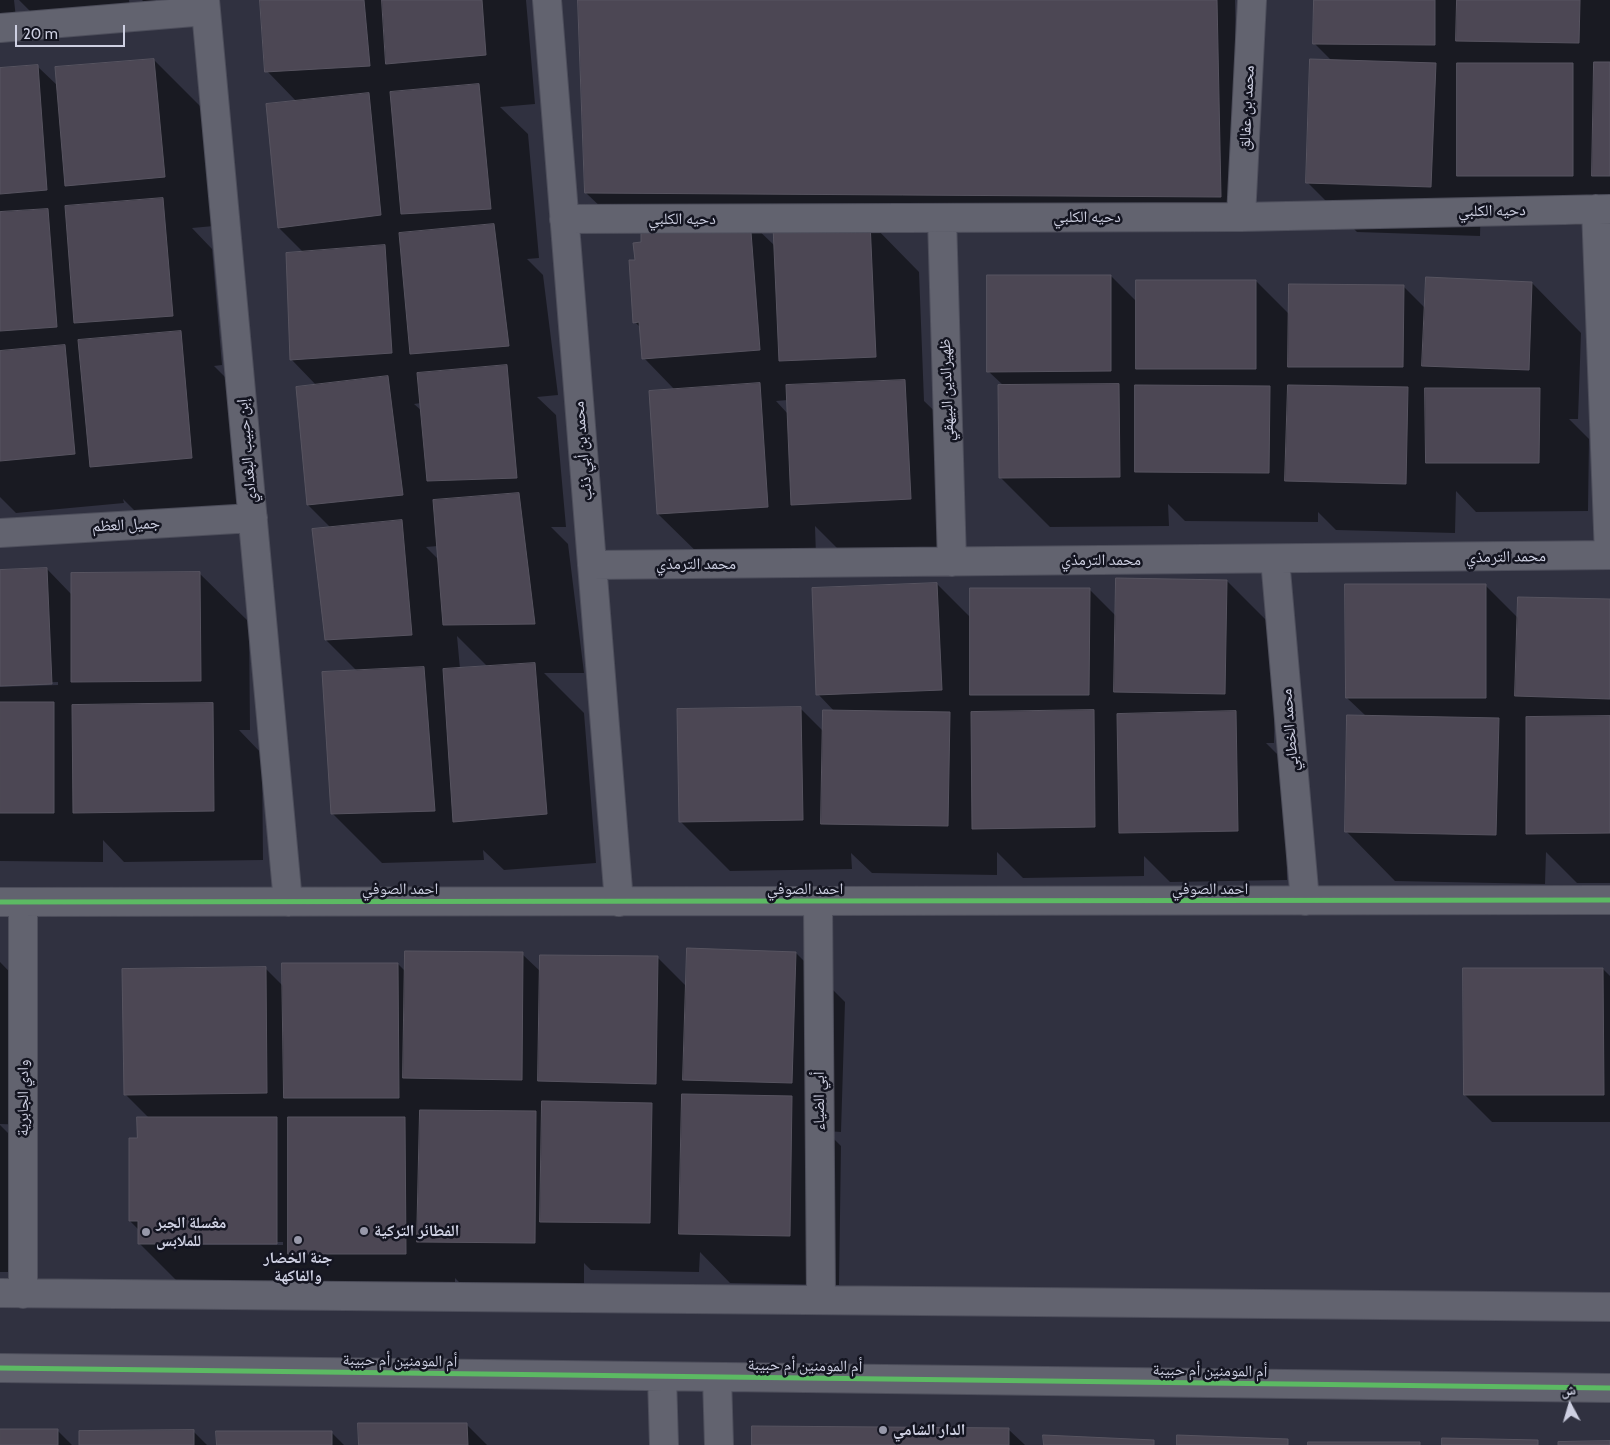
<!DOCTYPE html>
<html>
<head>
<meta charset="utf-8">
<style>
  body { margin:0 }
  #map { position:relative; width:1610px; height:1445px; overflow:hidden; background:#303140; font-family:Cabin,"Noto Naskh Arabic",sans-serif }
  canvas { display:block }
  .north { position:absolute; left:1545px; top:1380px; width:50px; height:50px; -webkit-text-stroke:4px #141521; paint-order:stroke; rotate:354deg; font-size:14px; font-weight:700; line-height:20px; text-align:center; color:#ced0e2 }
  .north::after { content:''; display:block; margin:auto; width:18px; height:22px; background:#ced0e2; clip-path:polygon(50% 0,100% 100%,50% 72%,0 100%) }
  .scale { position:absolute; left:15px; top:25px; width:110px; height:22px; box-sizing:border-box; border:2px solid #ced0e2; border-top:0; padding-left:6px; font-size:15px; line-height:18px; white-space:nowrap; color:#ced0e2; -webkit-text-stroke:4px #141521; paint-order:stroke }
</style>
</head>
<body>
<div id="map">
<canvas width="1610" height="1445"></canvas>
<div class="north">ش</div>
<div class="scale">20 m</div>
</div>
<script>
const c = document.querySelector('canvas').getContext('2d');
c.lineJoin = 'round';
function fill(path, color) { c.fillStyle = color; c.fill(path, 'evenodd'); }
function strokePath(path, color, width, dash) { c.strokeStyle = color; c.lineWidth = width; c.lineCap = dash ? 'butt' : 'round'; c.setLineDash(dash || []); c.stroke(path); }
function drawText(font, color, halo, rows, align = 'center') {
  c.font = font + ' Cabin,"Noto Naskh Arabic",sans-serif'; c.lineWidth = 5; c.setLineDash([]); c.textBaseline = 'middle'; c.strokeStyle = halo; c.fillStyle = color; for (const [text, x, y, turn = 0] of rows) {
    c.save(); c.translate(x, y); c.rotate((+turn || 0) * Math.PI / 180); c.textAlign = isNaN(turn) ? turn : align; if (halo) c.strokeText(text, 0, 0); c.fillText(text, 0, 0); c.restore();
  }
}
fill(new Path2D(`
  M 0,0 L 14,0 L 16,18 L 0,20 Z
  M 19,0 L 129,0 L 130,7 L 34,15 Z
  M 142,0 L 202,0 L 146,4 Z
  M 261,0 L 526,0 L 535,104 L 500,107 L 528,134 L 539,258 L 527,259 L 543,275 L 558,395 L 537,397 L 556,415 L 566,527 L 551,527 L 568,544 L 584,673 L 544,673 L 584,713 L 596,863 L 504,870 L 483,850 L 484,860 L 382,863 L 333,814 L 358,672 L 326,640 L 331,528 L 308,505 L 317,386 L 291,359 L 304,253 L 279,228 L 297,102 L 267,71 ZM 421,403 L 422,411 L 414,404 ZM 438,546 L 439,560 L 426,547 ZM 457,636 L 488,667 L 460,669 Z
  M 580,0 L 1235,0 L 1239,215 L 605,211 L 586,193 Z
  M 1315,0 L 1610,0 L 1610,225 L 1507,225 L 1481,199 L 1480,236 L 1357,232 L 1307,182 L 1332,61 L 1314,43 Z
  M 154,60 L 203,109 L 214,226 L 192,228 L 212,249 L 222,365 L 214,366 L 230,382 L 241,507 L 140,516 L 123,499 L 124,503 L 16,513 L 0,497 L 0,69 L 38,67 L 58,86 Z
  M 749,221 L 775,246 L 870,222 L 919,272 L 924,401 L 954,430 L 960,548 L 842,553 L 815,526 L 816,556 L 708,563 L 658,514 L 675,390 L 644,358 L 641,328 L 635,322 L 636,261 ZM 788,400 L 788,414 L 776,401 Z
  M 1111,276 L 1137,302 L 1256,281 L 1290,315 L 1403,286 L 1426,309 L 1532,283 L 1581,333 L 1578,419 L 1569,419 L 1589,439 L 1588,511 L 1476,512 L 1456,491 L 1455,533 L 1336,530 L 1318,512 L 1318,522 L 1185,521 L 1168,504 L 1169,526 L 1050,527 L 1001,478 L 1004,386 L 988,371 Z
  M 47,569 L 72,595 L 199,573 L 249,622 L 250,730 L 239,730 L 262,754 L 263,860 L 124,862 L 103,840 L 103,862 L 0,861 L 0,687 L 58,685 L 58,682 L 0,684 L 0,571 Z
  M 1227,581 L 1276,630 L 1274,743 L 1266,743 L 1285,762 L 1287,880 L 1170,882 L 1144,856 L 1144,876 L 1023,878 L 997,852 L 997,875 L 872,873 L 851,853 L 852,869 L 730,871 L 680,821 L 801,709 L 824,732 L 835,712 L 818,694 L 937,584 L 971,618 L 1089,589 L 1117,617 Z
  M 1485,585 L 1519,619 L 1610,601 L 1610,883 L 1577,883 L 1546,852 L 1545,884 L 1395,881 L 1346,831 L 1366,716 L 1347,698 Z
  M 796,953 L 845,1002 L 841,1132 L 826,1131 L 841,1146 L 839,1285 L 730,1283 L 700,1252 L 699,1272 L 591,1270 L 584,1263 L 584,1292 L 468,1291 L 455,1278 L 455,1303 L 189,1293 L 139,1243 L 139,1230 L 130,1221 L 139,1139 L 149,1118 L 125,1094 L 265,968 L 284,987 L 398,964 L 406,972 L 522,954 L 541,972 L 658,958 L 687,987 ZM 178,1242 L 283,1242 L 283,1245 L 178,1245 Z
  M 0,962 L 34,997 L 29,1125 L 0,1124 Z
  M 1603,969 L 1610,976 L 1610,1122 L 1492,1122 L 1465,1095 Z
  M 0,1125 L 18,1143 L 12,1272 L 0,1272 Z
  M 467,1425 L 487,1445 L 360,1445 Z
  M 1008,1429 L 1025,1445 L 753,1445 Z
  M 0,1430 L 57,1430 L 72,1445 L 0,1445 Z
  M 193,1431 L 207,1445 L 80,1445 Z
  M 332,1433 L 344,1445 L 218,1445 Z`), '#0007');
const building = new Path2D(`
  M 260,0 L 364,0 L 370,66 L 265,72 Z
  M 382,0 L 482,0 L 486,55 L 386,64 Z
  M 578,0 L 1217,0 L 1221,197 L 585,193 Z
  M 1314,0 L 1435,0 L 1435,45 L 1313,44 Z
  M 1457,0 L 1580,0 L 1579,43 L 1456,41 Z
  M 154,59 L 165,177 L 65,186 L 55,67 Z
  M 1310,59 L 1436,63 L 1431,187 L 1306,183 Z
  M 1594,62 L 1610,62 L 1610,176 L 1592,176 Z
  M 1457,63 L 1573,63 L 1573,176 L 1457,176 Z
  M 38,65 L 47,190 L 0,194 L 0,68 Z
  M 479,84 L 491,209 L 401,214 L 390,92 Z
  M 369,93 L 381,215 L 278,228 L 266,104 Z
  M 163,198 L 173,316 L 74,323 L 65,206 Z
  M 48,209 L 57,327 L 0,331 L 0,212 Z
  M 750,219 L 760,350 L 642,359 L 639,322 L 633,323 L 629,260 L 635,260 L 633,243 L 641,242 L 641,228 Z
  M 870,221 L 876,357 L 779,361 L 773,226 Z
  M 494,224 L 509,346 L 410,354 L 399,233 Z
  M 385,245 L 392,353 L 290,360 L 286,253 Z
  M 987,275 L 1111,275 L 1111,371 L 987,372 Z
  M 1426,277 L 1532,282 L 1529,370 L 1422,366 Z
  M 1136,280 L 1256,280 L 1256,369 L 1136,369 Z
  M 1289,284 L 1404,285 L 1403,367 L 1288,367 Z
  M 181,331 L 192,458 L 90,467 L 78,340 Z
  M 65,345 L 75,454 L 0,461 L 0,351 Z
  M 507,365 L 517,478 L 427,481 L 417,373 Z
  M 388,376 L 403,495 L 307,505 L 296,387 Z
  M 905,380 L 911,499 L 791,505 L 786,385 Z
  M 760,383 L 768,507 L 657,514 L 649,391 Z
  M 1119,384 L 1120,477 L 999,478 L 998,385 Z
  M 1135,385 L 1270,386 L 1269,473 L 1135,472 Z
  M 1288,385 L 1408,387 L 1406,484 L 1285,481 Z
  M 1425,388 L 1540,388 L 1539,463 L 1426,463 Z
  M 519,493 L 535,624 L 443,625 L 433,500 Z
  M 402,520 L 412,635 L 325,640 L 312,529 Z
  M 47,568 L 52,684 L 0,686 L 0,570 Z
  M 200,572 L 201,681 L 71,682 L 71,573 Z
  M 1116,578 L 1227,580 L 1225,694 L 1114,692 Z
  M 937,583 L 942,690 L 816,695 L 812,588 Z
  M 1345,584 L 1486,584 L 1486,698 L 1346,698 Z
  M 970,588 L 1090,588 L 1089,695 L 970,695 Z
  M 1518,597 L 1610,599 L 1610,699 L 1515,696 Z
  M 535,663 L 547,814 L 453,822 L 443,669 Z
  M 424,667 L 435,811 L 331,814 L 322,672 Z
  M 0,702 L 54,702 L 54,813 L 0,813 Z
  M 213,703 L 214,811 L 73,813 L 72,705 Z
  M 801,707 L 803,820 L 679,822 L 677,709 Z
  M 823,710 L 950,712 L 948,826 L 821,824 Z
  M 1094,710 L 1095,827 L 972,829 L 971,712 Z
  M 1236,711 L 1238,831 L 1119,833 L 1117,714 Z
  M 1347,715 L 1499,718 L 1496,835 L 1345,832 Z
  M 1610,716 L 1610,833 L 1526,834 L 1526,717 Z
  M 687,948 L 796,952 L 792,1083 L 683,1080 Z
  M 405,951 L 523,952 L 522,1080 L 403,1078 Z
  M 540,955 L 658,956 L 656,1084 L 538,1081 Z
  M 282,963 L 398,963 L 399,1098 L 284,1098 Z
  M 266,967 L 267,1093 L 124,1095 L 122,969 Z
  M 1463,968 L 1603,968 L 1604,1095 L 1464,1095 Z
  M 682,1094 L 792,1096 L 790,1236 L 679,1234 Z
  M 542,1101 L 652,1103 L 650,1223 L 540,1222 Z
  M 420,1110 L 536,1111 L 535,1243 L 417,1242 Z
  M 137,1117 L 277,1117 L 277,1244 L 138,1244 L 138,1221 L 129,1221 L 129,1138 L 137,1138 Z
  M 288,1117 L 405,1117 L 406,1254 L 288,1254 Z
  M 358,1423 L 467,1423 L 468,1445 L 359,1445 Z
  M 752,1426 L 1009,1428 L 1009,1445 L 752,1445 Z
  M 0,1429 L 58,1429 L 58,1445 L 0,1445 Z
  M 194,1430 L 194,1445 L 79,1445 L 79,1431 Z
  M 216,1431 L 332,1431 L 332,1445 L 217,1445 Z
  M 1043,1435 L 1154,1440 L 1154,1445 L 1044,1445 Z
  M 1177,1435 L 1288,1439 L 1288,1445 L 1177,1445 Z
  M 1442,1438 L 1538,1440 L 1538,1445 L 1442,1445 Z
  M 1610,1441 L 1610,1445 L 1558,1445 L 1558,1442 Z
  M 1308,1442 L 1420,1442 L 1420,1445 L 1308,1445 Z`);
fill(building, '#4c4754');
strokePath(building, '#575460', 1);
const minor = new Path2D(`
  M 205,0 L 288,902
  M 547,0 L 619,902
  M 0,28 L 206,11
  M 1596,209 L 1609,555
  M 1241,217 L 1252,0
  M 942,218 L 952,562
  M 564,219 L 1241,217 L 1610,209
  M 0,533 L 253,518
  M 1275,559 L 1305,901
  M 592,565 L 1610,555
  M 0,902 L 1610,900
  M 818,902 L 821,1300
  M 0,1293 L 1610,1307
  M 23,1294 L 23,902
  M 0,1368 L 1610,1388
  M 662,1377 L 664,1445
  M 717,1377 L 719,1445`);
strokePath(minor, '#4d4e5b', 30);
strokePath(minor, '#62636f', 28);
strokePath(new Path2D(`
  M 0,902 L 1610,900
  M 0,1368 L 1610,1388`), '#5cba63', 5);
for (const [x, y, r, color] of [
  [364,1231,5,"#9798a9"],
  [146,1232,5,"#9798a9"],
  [298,1240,5,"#9798a9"],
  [883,1430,5,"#9798a9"]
]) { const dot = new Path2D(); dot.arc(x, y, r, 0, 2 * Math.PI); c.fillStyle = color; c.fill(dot); strokePath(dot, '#141521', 2); }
drawText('16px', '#ced0e2', '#141521', [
  ["محمد بن عفالق",1247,108,-87],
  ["دحيه الكلبي",1492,211,-1],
  ["دحيه الكلبي",1087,217],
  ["دحيه الكلبي",682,219],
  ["ظهيرالدين البيهقي",947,390,-92],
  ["إبن حبيب البغدادي",247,451,-95],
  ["محمد بن أبي ذئب",583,451,-95],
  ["جميل العظم",126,525,-3],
  ["محمد الترمذي",1506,557,-1],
  ["محمد الترمذي",1101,560],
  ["محمد الترمذي",696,564],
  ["محمد الخطابي",1290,730,-95],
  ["احمد الصوفي",400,889],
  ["احمد الصوفي",805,889],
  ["احمد الصوفي",1210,889],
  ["وادي الجابرية",23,1098,-90],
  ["أبي الضياء",819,1101,-90],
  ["أم المومنين أم حبيبة",400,1361,1],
  ["أم المومنين أم حبيبة",805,1366,1],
  ["أم المومنين أم حبيبة",1210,1371,1]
]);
drawText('bold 16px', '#ced0e2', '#141521', [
  ["مغسلة الجبر",156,1223],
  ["للملابس",156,1241],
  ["الفطائر التركية",374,1231],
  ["جنة الخضار",298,1258,"center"],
  ["والفاكهة",298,1276,"center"],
  ["الدار الشامي",893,1430]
], 'left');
</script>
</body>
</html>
